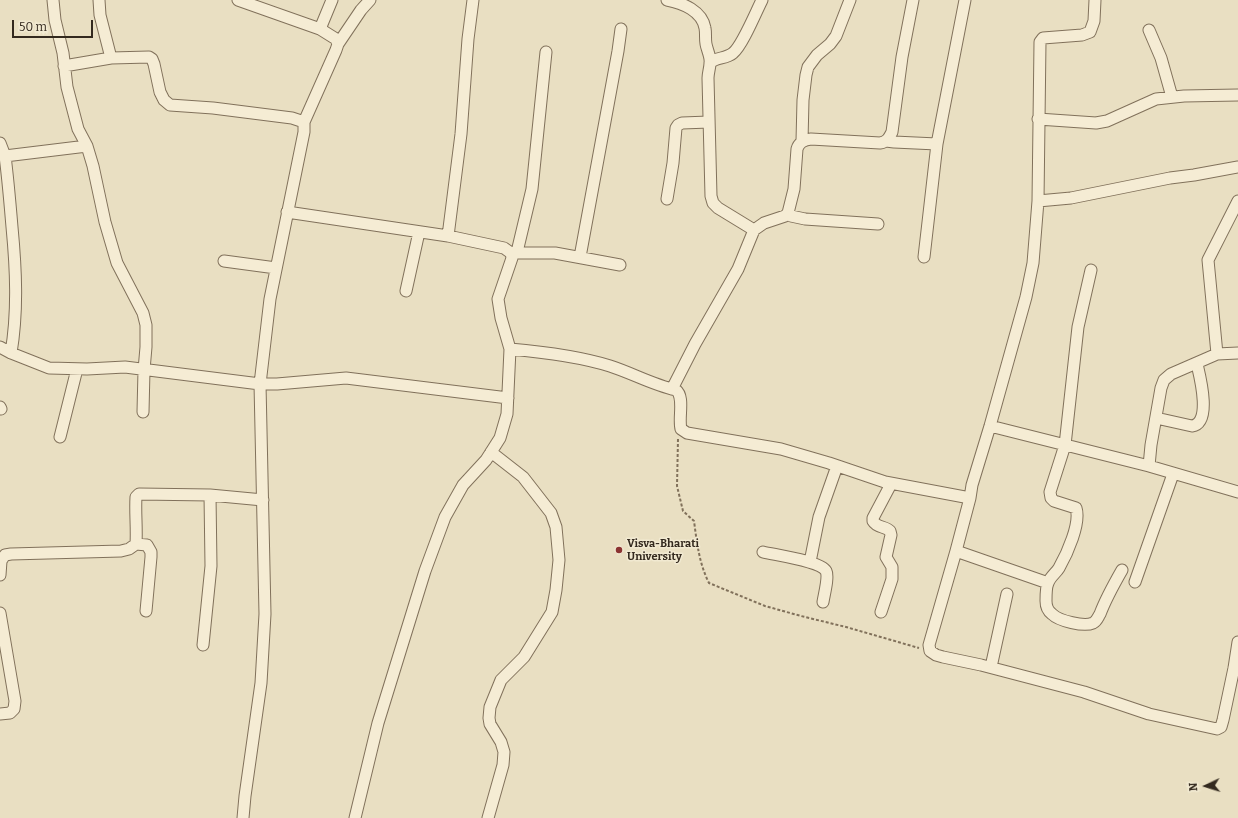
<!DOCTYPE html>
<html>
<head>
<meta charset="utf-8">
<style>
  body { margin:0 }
  #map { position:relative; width:1238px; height:818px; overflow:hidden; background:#e9dfc2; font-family:Bitter,serif }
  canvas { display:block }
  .north { position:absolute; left:1186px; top:766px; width:40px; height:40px; -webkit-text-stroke:3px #f1e9d1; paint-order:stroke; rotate:266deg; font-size:11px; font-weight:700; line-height:16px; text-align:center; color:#33291e }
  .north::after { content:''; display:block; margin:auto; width:14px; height:18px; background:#33291e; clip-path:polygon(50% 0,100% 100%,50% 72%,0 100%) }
  .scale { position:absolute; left:12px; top:20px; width:81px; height:18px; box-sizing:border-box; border:2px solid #33291e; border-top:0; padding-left:5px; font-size:12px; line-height:14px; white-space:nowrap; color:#33291e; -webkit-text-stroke:3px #f1e9d1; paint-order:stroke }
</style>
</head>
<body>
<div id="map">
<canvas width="1238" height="818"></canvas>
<div class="north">N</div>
<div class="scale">50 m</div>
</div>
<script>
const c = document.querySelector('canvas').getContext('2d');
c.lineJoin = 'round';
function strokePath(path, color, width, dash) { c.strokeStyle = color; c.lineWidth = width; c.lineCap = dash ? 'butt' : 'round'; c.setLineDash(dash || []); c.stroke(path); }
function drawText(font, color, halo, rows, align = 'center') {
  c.font = font + ' Bitter,serif'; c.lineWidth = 3; c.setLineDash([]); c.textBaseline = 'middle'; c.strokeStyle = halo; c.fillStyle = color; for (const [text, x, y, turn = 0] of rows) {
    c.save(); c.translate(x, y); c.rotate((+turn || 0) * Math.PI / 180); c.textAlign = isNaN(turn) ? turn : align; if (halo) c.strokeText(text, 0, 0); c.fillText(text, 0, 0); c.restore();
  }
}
const minor = new Path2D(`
  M 53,0 L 55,20 L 63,53 L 67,87 L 78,129 L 87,146 L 93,166 L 105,222 L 117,263 L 143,313 L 146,325 L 146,347 L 144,370 L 143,412
  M 99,0 L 100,15 L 111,58 L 149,57 L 152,59 L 154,64 L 160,92 L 164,100 L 170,105 L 213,108 L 292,118 L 304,122 L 304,132 L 270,299 L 260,384 L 277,384 L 346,378 L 508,398
  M 238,0 L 320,29 L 336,39 L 338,44 L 336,50 L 304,122
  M 473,0 L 468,39 L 461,134 L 448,236 L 504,248 L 511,253 L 512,258 L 498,299 L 501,318 L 510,349
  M 667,0 C 683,3 702,11 705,28 C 706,33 705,39 706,44 C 707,50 711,57 710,63 C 710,68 708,73 708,78 L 711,196 L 713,203 L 718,208 L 754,230
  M 1095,0 L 1094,21 L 1090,32 L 1082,35 L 1043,38 L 1040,42 L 1038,201 L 1033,263 L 1026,297 L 990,426 L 972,485 L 970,498 L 956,551 L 929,645 L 930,651 L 936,655 L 943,657 L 981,665 L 1084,692 L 1149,714 L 1217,729 L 1221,727 L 1223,720 L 1234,668 L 1238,642
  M 320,29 L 332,0
  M 1149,30 L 1161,58 L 1172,97
  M 338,44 L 361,10 L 370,0
  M 710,63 C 716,57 726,59 733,53 C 742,46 756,12 762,0
  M 64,66 L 111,58
  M 1038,119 L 1096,123 L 1107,121 L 1156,99 L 1184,96 L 1238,95
  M 802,141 L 803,100 L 806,75 L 808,67 L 817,55 L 830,44 L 836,36 L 850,0
  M 886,141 L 894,142 L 937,144
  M 0,143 L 5,156
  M 667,199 L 673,163 L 676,128 L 678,125 L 682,123 L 709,122
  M 1038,201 L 1071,198 L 1170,178 L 1194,175 L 1238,167
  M 1238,201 L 1208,260 L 1217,354 L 1238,353
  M 287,212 L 448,236
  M 788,213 L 791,216 L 805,219 L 878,224
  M 517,252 L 532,189 L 546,52
  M 511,253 L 555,253 L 620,265
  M 580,257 L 618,51 L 621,29
  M 924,257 L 937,144 L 965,0
  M 224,261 L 276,268
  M 1091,270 L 1078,327 L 1065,445 L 1050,492 L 1051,498 L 1054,501 L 1076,508 C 1081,523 1067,554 1059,568 C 1056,573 1050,577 1048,583 C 1046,587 1046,596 1046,601 C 1046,606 1048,611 1052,614 C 1059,621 1084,627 1093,623 C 1097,621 1098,617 1100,614 C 1106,598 1114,584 1122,570
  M 406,291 L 419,232
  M 0,347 L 11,353 L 49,368 L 87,369 L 125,367 L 260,384 L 265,614 L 261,683 L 245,796 L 243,818
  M 11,353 C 18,311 16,269 12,227 C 10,203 8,179 5,156 L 87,146
  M 672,389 L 695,344 L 738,269 L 754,230 L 764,223 L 785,216 L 788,213 L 794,189 L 797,149 C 799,142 804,140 811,139 L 880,143 C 887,142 889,138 892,132 L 902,57 L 913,0
  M 0,407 L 1,409
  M 1156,418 L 1192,426 C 1212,423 1200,377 1197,364
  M 990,426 L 1149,466 L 1238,492
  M 60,437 L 77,369
  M 1149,466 L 1151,445 L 1161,388 L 1164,380 L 1171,374 L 1217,354
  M 136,544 L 147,545 L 151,552 L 151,557 L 146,611
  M 956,551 L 1048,583
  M 763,552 C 775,555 820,561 826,571 C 829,577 824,595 823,602
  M 810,562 L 819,517 L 837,466
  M 0,575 L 1,561 L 5,555 L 11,554 L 121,551 L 129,549 L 136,544 C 137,528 135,512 136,497 L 139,494 L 210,495 L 263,500
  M 1135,582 L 1173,474
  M 881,612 L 892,579 L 892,567 L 886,557 L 891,535 L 890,531 C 885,526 877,528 873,521 L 873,518 L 891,484
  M 0,613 L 15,701 L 14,709 L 10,713 L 0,714
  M 203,645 L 211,566 L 210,495
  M 991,667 L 1007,594
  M 355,818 L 378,723 L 425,571 L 445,517 L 463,485 L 486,460 L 500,438 L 507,414 L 510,349 C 544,352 578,356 610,366 C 632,373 653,385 676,390 C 685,397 678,418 681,429 L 687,433 L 781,449 L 829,463 L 885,482 L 970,498
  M 488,818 L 503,765 L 504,752 L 501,742 L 490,724 L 489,718 L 490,707 L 501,680 L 524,657 L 552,612 L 556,590 L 559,560 L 556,527 L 551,513 L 523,477 L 491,452`);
strokePath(minor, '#81715b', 13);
strokePath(new Path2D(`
  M 678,439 L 677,486 L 683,511 L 694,521 C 697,543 699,563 709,583 L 765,606 L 801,616 L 846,627 L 919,648`), '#81715b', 2, [3, 2]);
strokePath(minor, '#f5ecd4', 11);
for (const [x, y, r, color] of [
  [619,550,4,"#8b3331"]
]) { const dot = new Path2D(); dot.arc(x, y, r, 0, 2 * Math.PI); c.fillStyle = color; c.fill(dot); strokePath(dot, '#f1e9d1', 1.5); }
drawText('bold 11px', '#33291e', '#f1e9d1', [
  ["Visva-Bharati",627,544],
  ["University",627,557]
], 'left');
</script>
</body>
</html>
